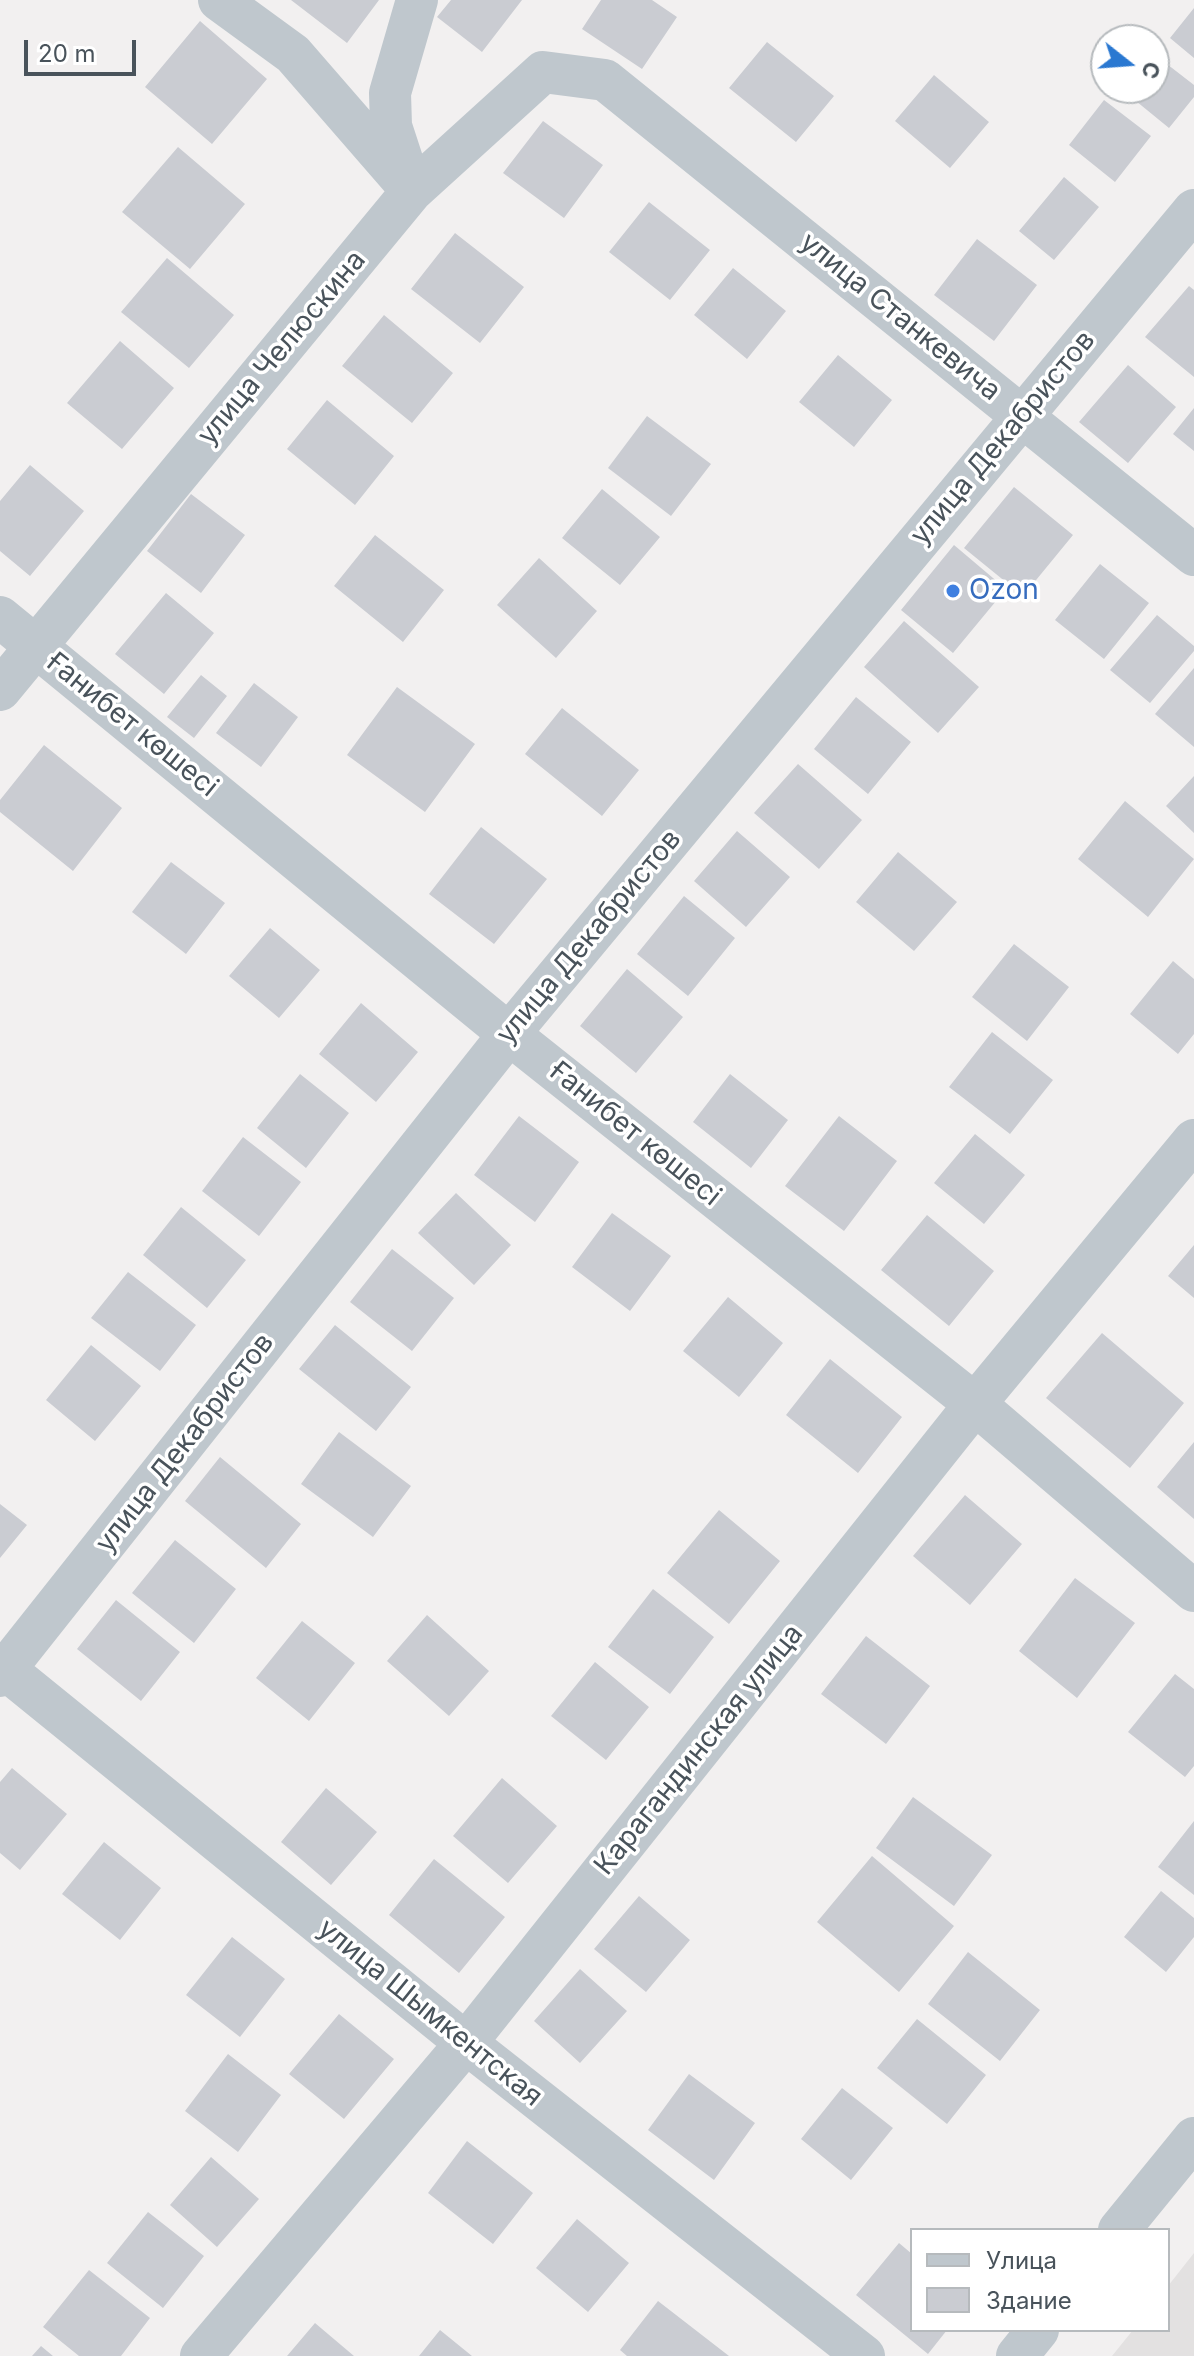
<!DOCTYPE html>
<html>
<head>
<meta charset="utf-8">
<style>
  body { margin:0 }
  #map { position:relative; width:1194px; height:2356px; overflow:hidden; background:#f2f0f0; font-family:Inter,sans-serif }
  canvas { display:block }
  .legend { position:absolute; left:910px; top:2228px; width:260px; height:104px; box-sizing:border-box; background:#fff; border:2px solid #b6babd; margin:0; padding:10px 14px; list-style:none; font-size:24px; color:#49535b }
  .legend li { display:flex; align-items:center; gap:16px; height:40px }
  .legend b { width:40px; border:2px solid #b6babd }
  .north { position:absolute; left:1090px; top:24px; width:80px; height:80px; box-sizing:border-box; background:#fff; border:2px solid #b6babd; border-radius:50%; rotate:107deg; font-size:22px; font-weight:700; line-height:32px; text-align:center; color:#49535b }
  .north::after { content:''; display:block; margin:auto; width:28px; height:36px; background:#2a78d1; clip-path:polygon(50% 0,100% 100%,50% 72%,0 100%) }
  .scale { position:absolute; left:24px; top:40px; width:112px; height:36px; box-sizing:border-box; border:4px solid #49535b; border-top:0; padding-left:10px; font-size:24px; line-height:28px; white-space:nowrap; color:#49535b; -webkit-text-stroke:6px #fff; paint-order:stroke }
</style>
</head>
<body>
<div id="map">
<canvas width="1194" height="2356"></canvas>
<ul class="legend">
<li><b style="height:10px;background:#bfc7cd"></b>Улица</li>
<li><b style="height:22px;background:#caccd2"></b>Здание</li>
</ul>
<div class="north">С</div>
<div class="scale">20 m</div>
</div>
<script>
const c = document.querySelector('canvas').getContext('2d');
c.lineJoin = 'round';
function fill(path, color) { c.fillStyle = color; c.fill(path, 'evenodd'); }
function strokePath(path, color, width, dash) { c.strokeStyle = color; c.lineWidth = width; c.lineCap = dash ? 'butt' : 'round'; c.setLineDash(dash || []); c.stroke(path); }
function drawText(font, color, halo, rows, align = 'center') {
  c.font = font + ' Inter,sans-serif'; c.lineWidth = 7; c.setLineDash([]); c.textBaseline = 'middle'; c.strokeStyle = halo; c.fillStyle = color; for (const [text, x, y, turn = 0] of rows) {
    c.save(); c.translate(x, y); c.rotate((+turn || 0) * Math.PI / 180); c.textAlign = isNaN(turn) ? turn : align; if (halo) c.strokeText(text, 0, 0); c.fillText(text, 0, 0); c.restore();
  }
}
fill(new Path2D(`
  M 1194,2253 L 1194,2356 L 1112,2356 L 1133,2330 L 1168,2330 L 1168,2286 Z`), '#e3e1e1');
fill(new Path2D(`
  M 291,0 L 379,0 L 347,43 Z
  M 451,0 L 522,0 L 482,52 L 437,17 Z
  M 601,0 L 652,0 L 677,17 L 642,69 L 582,29 Z
  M 1194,8 L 1194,58 L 1170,38 Z
  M 200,21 L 267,79 L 212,144 L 145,87 Z
  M 1120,27 L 1137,40 L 1110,40 Z
  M 767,42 L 834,96 L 796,142 L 729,88 Z
  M 1106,45 L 1106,77 L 1090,65 Z
  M 1154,54 L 1194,85 L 1194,97 L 1169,128 L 1120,88 L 1154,88 Z
  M 934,75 L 989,122 L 950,168 L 895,121 Z
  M 1104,100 L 1151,136 L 1115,182 L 1069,145 Z
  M 543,121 L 603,165 L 564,218 L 503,173 Z
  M 178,147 L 245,204 L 190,269 L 122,212 Z
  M 1064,177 L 1099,207 L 1054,260 L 1019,231 Z
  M 649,202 L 710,250 L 670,300 L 609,252 Z
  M 455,233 L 524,287 L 480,343 L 411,289 Z
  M 977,239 L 1037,285 L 994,341 L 934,295 Z
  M 167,258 L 234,315 L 189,368 L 121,312 Z
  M 733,268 L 786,311 L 747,359 L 694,315 Z
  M 1189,286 L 1194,290 L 1194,377 L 1145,337 Z
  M 384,315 L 453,373 L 412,423 L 342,366 Z
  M 120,341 L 174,388 L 122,449 L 67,403 Z
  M 838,355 L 892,400 L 854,447 L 799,402 Z
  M 1128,365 L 1176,407 L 1128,463 L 1079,422 Z
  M 327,400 L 394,456 L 355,505 L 287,449 Z
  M 1194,408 L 1194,451 L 1173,434 Z
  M 647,416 L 711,464 L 671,516 L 608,468 Z
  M 30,465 L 84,511 L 30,576 L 0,551 L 0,501 Z
  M 1014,487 L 1073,535 L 1023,596 L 964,548 Z
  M 602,489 L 660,537 L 620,585 L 562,538 Z
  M 191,494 L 245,535 L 201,593 L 147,551 Z
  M 375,535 L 444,590 L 403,642 L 334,586 Z
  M 954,545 L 1006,589 L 953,653 L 901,610 Z
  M 539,558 L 597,611 L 556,658 L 497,605 Z
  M 1100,564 L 1149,603 L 1104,659 L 1055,620 Z
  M 166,593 L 214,633 L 164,694 L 115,654 Z
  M 1157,615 L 1194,646 L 1194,651 L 1150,703 L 1110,670 Z
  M 904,621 L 979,687 L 938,733 L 864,667 Z
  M 1194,668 L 1194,747 L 1155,714 Z
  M 201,675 L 227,696 L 194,738 L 167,717 Z
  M 254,683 L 298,717 L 261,767 L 216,733 Z
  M 397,687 L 475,744 L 425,812 L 347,755 Z
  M 856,697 L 911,742 L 868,794 L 814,749 Z
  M 562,708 L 639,770 L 602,816 L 525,754 Z
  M 44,745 L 122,808 L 73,871 L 0,812 L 0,800 Z
  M 798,764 L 862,820 L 819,869 L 754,813 Z
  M 1194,776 L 1194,833 L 1166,806 Z
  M 1125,801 L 1194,859 L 1148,917 L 1078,859 Z
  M 481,827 L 547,879 L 494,944 L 429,894 Z
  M 737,831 L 790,877 L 746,927 L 694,881 Z
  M 898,852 L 957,902 L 914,951 L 856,902 Z
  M 171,862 L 225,903 L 186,954 L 132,912 Z
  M 684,896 L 735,938 L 688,996 L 637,954 Z
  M 270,928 L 320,970 L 279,1018 L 229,976 Z
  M 1014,944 L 1069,987 L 1027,1041 L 972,997 Z
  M 1173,961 L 1194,979 L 1194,1034 L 1178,1054 L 1130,1014 Z
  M 627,969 L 683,1017 L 636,1073 L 580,1026 Z
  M 361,1003 L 418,1052 L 376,1102 L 319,1054 Z
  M 992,1032 L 1053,1080 L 1010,1134 L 949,1087 Z
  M 300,1074 L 349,1113 L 306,1168 L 257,1128 Z
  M 730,1074 L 788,1120 L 751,1168 L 693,1122 Z
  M 519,1116 L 579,1162 L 535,1222 L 474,1175 Z
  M 839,1116 L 897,1161 L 844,1231 L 785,1186 Z
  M 975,1134 L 1025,1175 L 984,1224 L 934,1183 Z
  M 243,1137 L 301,1182 L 259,1236 L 202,1191 Z
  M 456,1193 L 511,1245 L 474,1285 L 418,1233 Z
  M 181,1207 L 246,1260 L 207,1308 L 143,1255 Z
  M 612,1213 L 671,1256 L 630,1311 L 572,1267 Z
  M 927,1215 L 994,1271 L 949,1326 L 881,1270 Z
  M 1194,1245 L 1194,1298 L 1168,1276 Z
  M 392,1249 L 454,1298 L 412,1351 L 350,1302 Z
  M 128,1272 L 196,1325 L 160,1371 L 91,1318 Z
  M 728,1297 L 783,1343 L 739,1397 L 683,1351 Z
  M 335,1325 L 411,1387 L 376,1431 L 299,1369 Z
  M 1102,1333 L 1184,1403 L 1130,1468 L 1046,1398 Z
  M 91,1345 L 141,1386 L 95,1441 L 46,1400 Z
  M 830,1359 L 902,1417 L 858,1473 L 786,1415 Z
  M 339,1432 L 411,1486 L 373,1537 L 301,1484 Z
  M 1194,1442 L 1194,1519 L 1157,1487 Z
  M 220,1457 L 301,1524 L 266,1568 L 185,1501 Z
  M 965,1495 L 1022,1544 L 970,1605 L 913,1556 Z
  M 0,1504 L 27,1525 L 0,1558 Z
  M 719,1510 L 780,1561 L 729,1624 L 667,1573 Z
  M 175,1540 L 236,1589 L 194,1643 L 132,1593 Z
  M 1075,1578 L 1135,1623 L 1077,1698 L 1019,1651 Z
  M 653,1589 L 714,1637 L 670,1694 L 608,1647 Z
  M 116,1600 L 180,1652 L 141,1701 L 77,1649 Z
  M 427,1615 L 489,1671 L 449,1716 L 387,1661 Z
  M 302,1621 L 355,1663 L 309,1721 L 256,1678 Z
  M 866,1636 L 930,1686 L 886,1744 L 821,1694 Z
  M 595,1662 L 649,1707 L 606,1760 L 551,1716 Z
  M 1175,1674 L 1194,1689 L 1194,1766 L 1185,1777 L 1128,1732 Z
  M 12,1768 L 67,1814 L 20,1870 L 0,1853 L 0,1782 Z
  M 502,1778 L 557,1826 L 508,1883 L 453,1836 Z
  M 326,1788 L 377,1832 L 331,1885 L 281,1842 Z
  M 913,1797 L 992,1855 L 954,1906 L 876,1848 Z
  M 1194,1821 L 1194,1895 L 1158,1867 Z
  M 104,1842 L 161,1888 L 120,1940 L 62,1894 Z
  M 872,1856 L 954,1926 L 899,1992 L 817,1922 Z
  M 434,1859 L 505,1917 L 459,1973 L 389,1915 Z
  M 1161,1891 L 1194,1918 L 1194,1937 L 1166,1972 L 1124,1937 Z
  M 639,1896 L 690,1940 L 646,1992 L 594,1949 Z
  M 232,1937 L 285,1979 L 240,2037 L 186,1995 Z
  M 968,1952 L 1040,2010 L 1000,2061 L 928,2004 Z
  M 580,1969 L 627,2011 L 580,2063 L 534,2021 Z
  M 339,2014 L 394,2059 L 344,2119 L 289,2074 Z
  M 917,2019 L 986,2075 L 947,2124 L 877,2068 Z
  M 228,2054 L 281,2095 L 238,2152 L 185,2111 Z
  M 689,2074 L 755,2123 L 714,2180 L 648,2130 Z
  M 842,2088 L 893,2128 L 851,2180 L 801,2139 Z
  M 467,2141 L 533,2193 L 493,2244 L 428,2193 Z
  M 211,2157 L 259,2199 L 217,2247 L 170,2205 Z
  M 148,2212 L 204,2256 L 163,2308 L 107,2263 Z
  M 577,2219 L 629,2263 L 588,2312 L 536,2268 Z
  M 899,2243 L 912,2254 L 912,2330 L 947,2330 L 928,2354 L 856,2295 Z
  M 89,2270 L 150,2318 L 121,2356 L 79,2356 L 43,2327 Z
  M 658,2301 L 729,2356 L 627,2356 L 620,2350 Z
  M 315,2323 L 354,2356 L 287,2356 Z
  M 440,2330 L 472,2356 L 419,2356 Z
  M 41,2346 L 53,2356 L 32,2356 Z`), '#caccd2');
strokePath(new Path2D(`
  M 219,0 L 293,54 L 412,191
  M 407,175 L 391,126 L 390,93 L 417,0
  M 0,617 L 509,1034 L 975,1404 L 1194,1591
  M 0,690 L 412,191 L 543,72 L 605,80 L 1194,555
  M 0,1665 L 466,2043 L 864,2356
  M 0,1676 L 509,1034 L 1194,210
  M 1119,2230 L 1194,2138
  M 201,2356 L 466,2043 L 975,1404 L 1194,1140
  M 1017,2356 L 1038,2330`), '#bfc7cd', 42);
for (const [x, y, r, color] of [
  [953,591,8,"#3f7fe0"]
]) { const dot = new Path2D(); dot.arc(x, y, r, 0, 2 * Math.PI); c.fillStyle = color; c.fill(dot); strokePath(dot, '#fff', 3); }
drawText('28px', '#49535b', '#fff', [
  ["улица Станкевича",900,317,39],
  ["улица Челюскина",282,348,-50],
  ["улица Декабристов",1003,438,-50],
  ["Ғанибет көшесі",132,725,39],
  ["улица Декабристов",589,937,-50],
  ["Ғанибет көшесі",635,1134,39],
  ["улица Декабристов",185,1443,-52],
  ["Карагандинская улица",699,1750,-51],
  ["улица Шымкентская",430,2013,39]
]);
drawText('28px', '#366cbe', '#fff', [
  ["Ozon",969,591]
], 'left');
</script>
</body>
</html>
